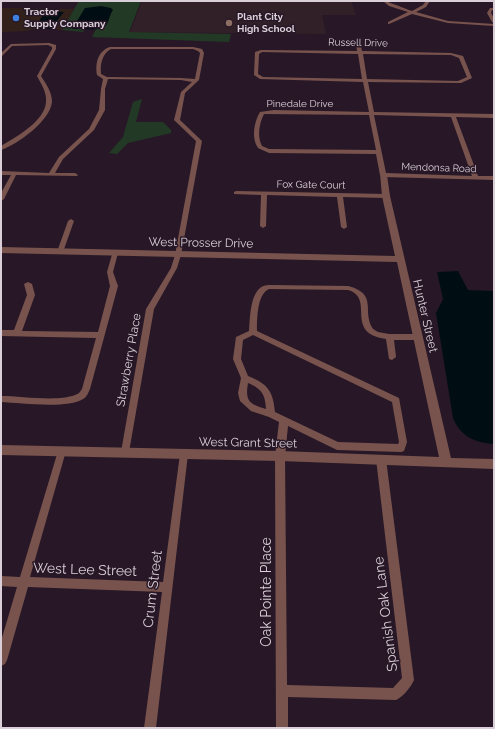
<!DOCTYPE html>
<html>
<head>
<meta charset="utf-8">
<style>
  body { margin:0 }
  #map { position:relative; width:495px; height:729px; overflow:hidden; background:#281827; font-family:Raleway,sans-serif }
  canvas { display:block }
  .frame { position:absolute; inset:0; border:2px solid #dacfd9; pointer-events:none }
</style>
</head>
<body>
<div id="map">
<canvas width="495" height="729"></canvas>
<div class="frame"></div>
</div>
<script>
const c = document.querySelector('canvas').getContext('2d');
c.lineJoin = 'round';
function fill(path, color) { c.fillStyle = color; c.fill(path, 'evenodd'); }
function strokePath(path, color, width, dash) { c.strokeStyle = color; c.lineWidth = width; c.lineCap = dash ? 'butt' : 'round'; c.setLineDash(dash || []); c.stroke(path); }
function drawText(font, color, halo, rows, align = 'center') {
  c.font = font + ' Raleway,sans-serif'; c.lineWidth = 3; c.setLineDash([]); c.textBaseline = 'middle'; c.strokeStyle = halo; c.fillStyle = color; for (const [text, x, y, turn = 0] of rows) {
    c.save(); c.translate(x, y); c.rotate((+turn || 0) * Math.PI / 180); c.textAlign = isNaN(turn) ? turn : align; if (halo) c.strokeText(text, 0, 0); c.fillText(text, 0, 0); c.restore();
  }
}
fill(new Path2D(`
  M 1,8 L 74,9 L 62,30 L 50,29 L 63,12 L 41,20 L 35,29 L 26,31 L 1,32 Z`), '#32211a');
fill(new Path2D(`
  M 142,1 L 351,1 L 356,15 L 322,15 L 326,34 L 130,32 Z`), '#312027');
fill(new Path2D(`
  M 79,1 L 141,1 L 129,32 L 231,34 L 229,42 L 92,37 L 96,29 L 100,29 L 85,8 L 79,19 L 78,24 L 74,25 L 73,29 L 85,29 L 83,32 L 62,30 Z
  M 142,99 L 136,122 L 163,122 L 171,130 L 171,133 L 128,143 L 117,154 L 109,153 L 123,137 L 133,102 Z`), '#223a25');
fill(new Path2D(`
  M 101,6 L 111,8 L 113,10 C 110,14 109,20 107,24 C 101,33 82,28 73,29 L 69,26 L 78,24 L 77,21 L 85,8 Z
  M 45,11 L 64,12 L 50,29 L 35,29 Z
  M 458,271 L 468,290 L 494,291 L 494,444 C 475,443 460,436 453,418 L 436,313 L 443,299 L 437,272 Z`), '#000e14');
fill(new Path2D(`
  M 383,1 C 388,1 405,9 412,11 L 423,5 L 426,1 L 430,1 L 426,7 L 416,12 L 448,21 L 494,24 L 494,26 L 448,23 L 412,14 L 389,24 L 388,24 L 388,22 L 408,12 L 389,6 Z
  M 490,8 L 494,8 L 494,10 L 492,10 L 491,13 L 494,18 L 494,23 L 492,22 L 487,13 Z
  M 358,41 L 360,42 L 362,51 L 451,53 L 463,56 L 472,78 L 461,83 L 368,82 L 374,112 L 494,114 L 494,118 L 456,117 L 478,176 L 494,176 L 494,180 L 383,177 L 380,175 L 376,154 L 269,153 L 258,148 C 251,138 254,122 260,112 L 274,110 L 369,112 L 363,82 L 260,79 L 254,75 L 255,52 L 261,50 L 357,51 L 356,42 ZM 262,52 L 358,54 L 362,79 L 263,77 L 258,74 L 259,54 ZM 363,54 L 451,55 L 459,58 L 467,77 L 458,81 L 367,79 ZM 264,114 L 369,115 L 376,150 L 269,149 L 262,146 C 257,136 259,124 264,114 ZM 374,115 L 451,117 L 472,176 L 386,173 Z
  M 49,43 L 56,45 L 56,49 L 41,76 C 46,84 52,92 52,102 C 50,121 18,144 1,150 L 1,146 C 16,137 45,121 46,102 C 47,92 41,84 37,76 L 52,49 L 52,47 L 48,45 L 12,46 L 1,57 L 1,53 L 11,44 Z
  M 110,47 L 193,47 L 202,49 L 204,53 L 199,80 L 185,93 L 180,120 L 202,141 L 181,255 L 177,268 L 154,309 L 129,452 L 128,455 L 125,456 L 122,455 L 121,452 L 146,309 L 171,268 L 175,255 L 196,141 L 174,120 L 181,92 L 192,82 L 181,80 L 108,79 L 105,89 L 105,110 L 94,130 L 63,159 L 55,173 L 75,173 L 78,175 L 77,176 L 16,175 L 4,199 L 1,201 L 1,193 L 11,175 L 1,175 L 1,171 L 49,173 L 59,157 L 89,129 L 99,110 L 101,89 L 103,79 L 97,75 C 95,63 98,51 110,47 ZM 111,49 L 193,49 L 198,51 L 200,53 L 195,79 L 181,78 L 107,77 L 101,74 C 100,64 102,54 111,49 Z
  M 236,191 L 386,194 L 389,196 L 386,198 L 343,197 L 347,227 L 344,229 L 341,227 L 337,197 L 267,195 L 266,226 L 263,228 L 260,226 L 261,195 L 234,194 L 234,192 Z
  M 71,219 L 74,221 L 63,252 L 60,254 L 58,254 L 57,252 L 68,221 Z
  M 113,251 L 117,251 L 118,253 L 113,272 L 118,286 L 90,389 C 88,393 87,397 83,399 C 68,409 20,403 1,402 L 1,396 C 21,396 57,402 75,395 C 79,394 80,392 82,389 L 96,338 L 1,336 L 1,330 L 14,330 L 27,295 L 24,284 L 28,282 L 32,284 L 35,295 L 22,331 L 98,332 L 110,286 L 107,272 Z
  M 269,285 L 348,286 C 379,294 361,311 373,329 L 378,332 L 389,334 L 417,334 L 421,337 L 417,340 L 394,340 L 396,357 L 392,360 L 389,359 L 386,339 C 343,333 376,298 348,290 L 269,289 C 257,294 257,319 257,331 L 399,398 L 407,442 L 404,451 L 401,452 L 337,450 L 288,426 L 285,456 L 287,685 L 393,688 L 402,678 L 376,459 L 378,456 L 381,455 L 384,456 L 386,459 L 414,680 C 411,687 403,697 396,700 L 288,697 L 288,728 L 276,728 L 275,456 L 279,422 L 269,417 L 251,411 L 240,401 L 238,393 L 241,378 L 233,359 L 236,337 L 249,331 C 250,319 250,296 260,288 C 262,286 266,285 269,285 ZM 253,335 L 392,402 L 399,442 L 398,444 L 338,442 L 275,412 C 273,391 268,384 248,376 L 241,359 L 243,340 ZM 248,383 C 262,389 265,394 266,409 C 249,404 245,401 248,383 Z
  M 62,447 L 65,448 L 66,451 L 30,577 L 163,582 L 180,454 L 181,451 L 184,450 L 187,451 L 188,454 L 156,728 L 144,728 L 162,592 L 28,587 L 7,660 L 5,664 L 1,666 L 1,641 L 17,587 L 1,586 L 1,576 L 20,577 L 58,451 L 59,448 Z`), '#78534d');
fill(new Path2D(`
  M 380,173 L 383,173 L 387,175 L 390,196 L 451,458 L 494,459 L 494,469 L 280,461 L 1,455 L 1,445 L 280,451 L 439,457 L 397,262 L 1,253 L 1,247 L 395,256 L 382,196 Z`), '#78534d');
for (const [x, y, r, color] of [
  [16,18,4,"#3f7fe0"],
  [229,23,4,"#8d6e63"]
]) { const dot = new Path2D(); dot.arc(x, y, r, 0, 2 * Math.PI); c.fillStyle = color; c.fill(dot); strokePath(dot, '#281827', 1.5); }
drawText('bold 10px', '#dacfd9', '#281827', [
  ["Tractor",24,12],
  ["Supply Company",24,24],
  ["Plant City",237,17],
  ["High School",237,29]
], 'left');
drawText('10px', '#dacfd9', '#281827', [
  ["Russell Drive",358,43,1],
  ["Pinedale Drive",300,104],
  ["Mendonsa Road",439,168,2],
  ["Fox Gate Court",311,185,1]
]);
drawText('12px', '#dacfd9', '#281827', [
  ["West Prosser Drive",201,243,1],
  ["Hunter Street",425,316,77],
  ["Strawberry Place",129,360,-80],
  ["West Grant Street",248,443,1]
]);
drawText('14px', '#dacfd9', '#281827', [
  ["West Lee Street",85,570,2],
  ["Crum Street",153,589,-83],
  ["Oak Pointe Place",267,592,-90],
  ["Spanish Oak Lane",386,614,-97]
]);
</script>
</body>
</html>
